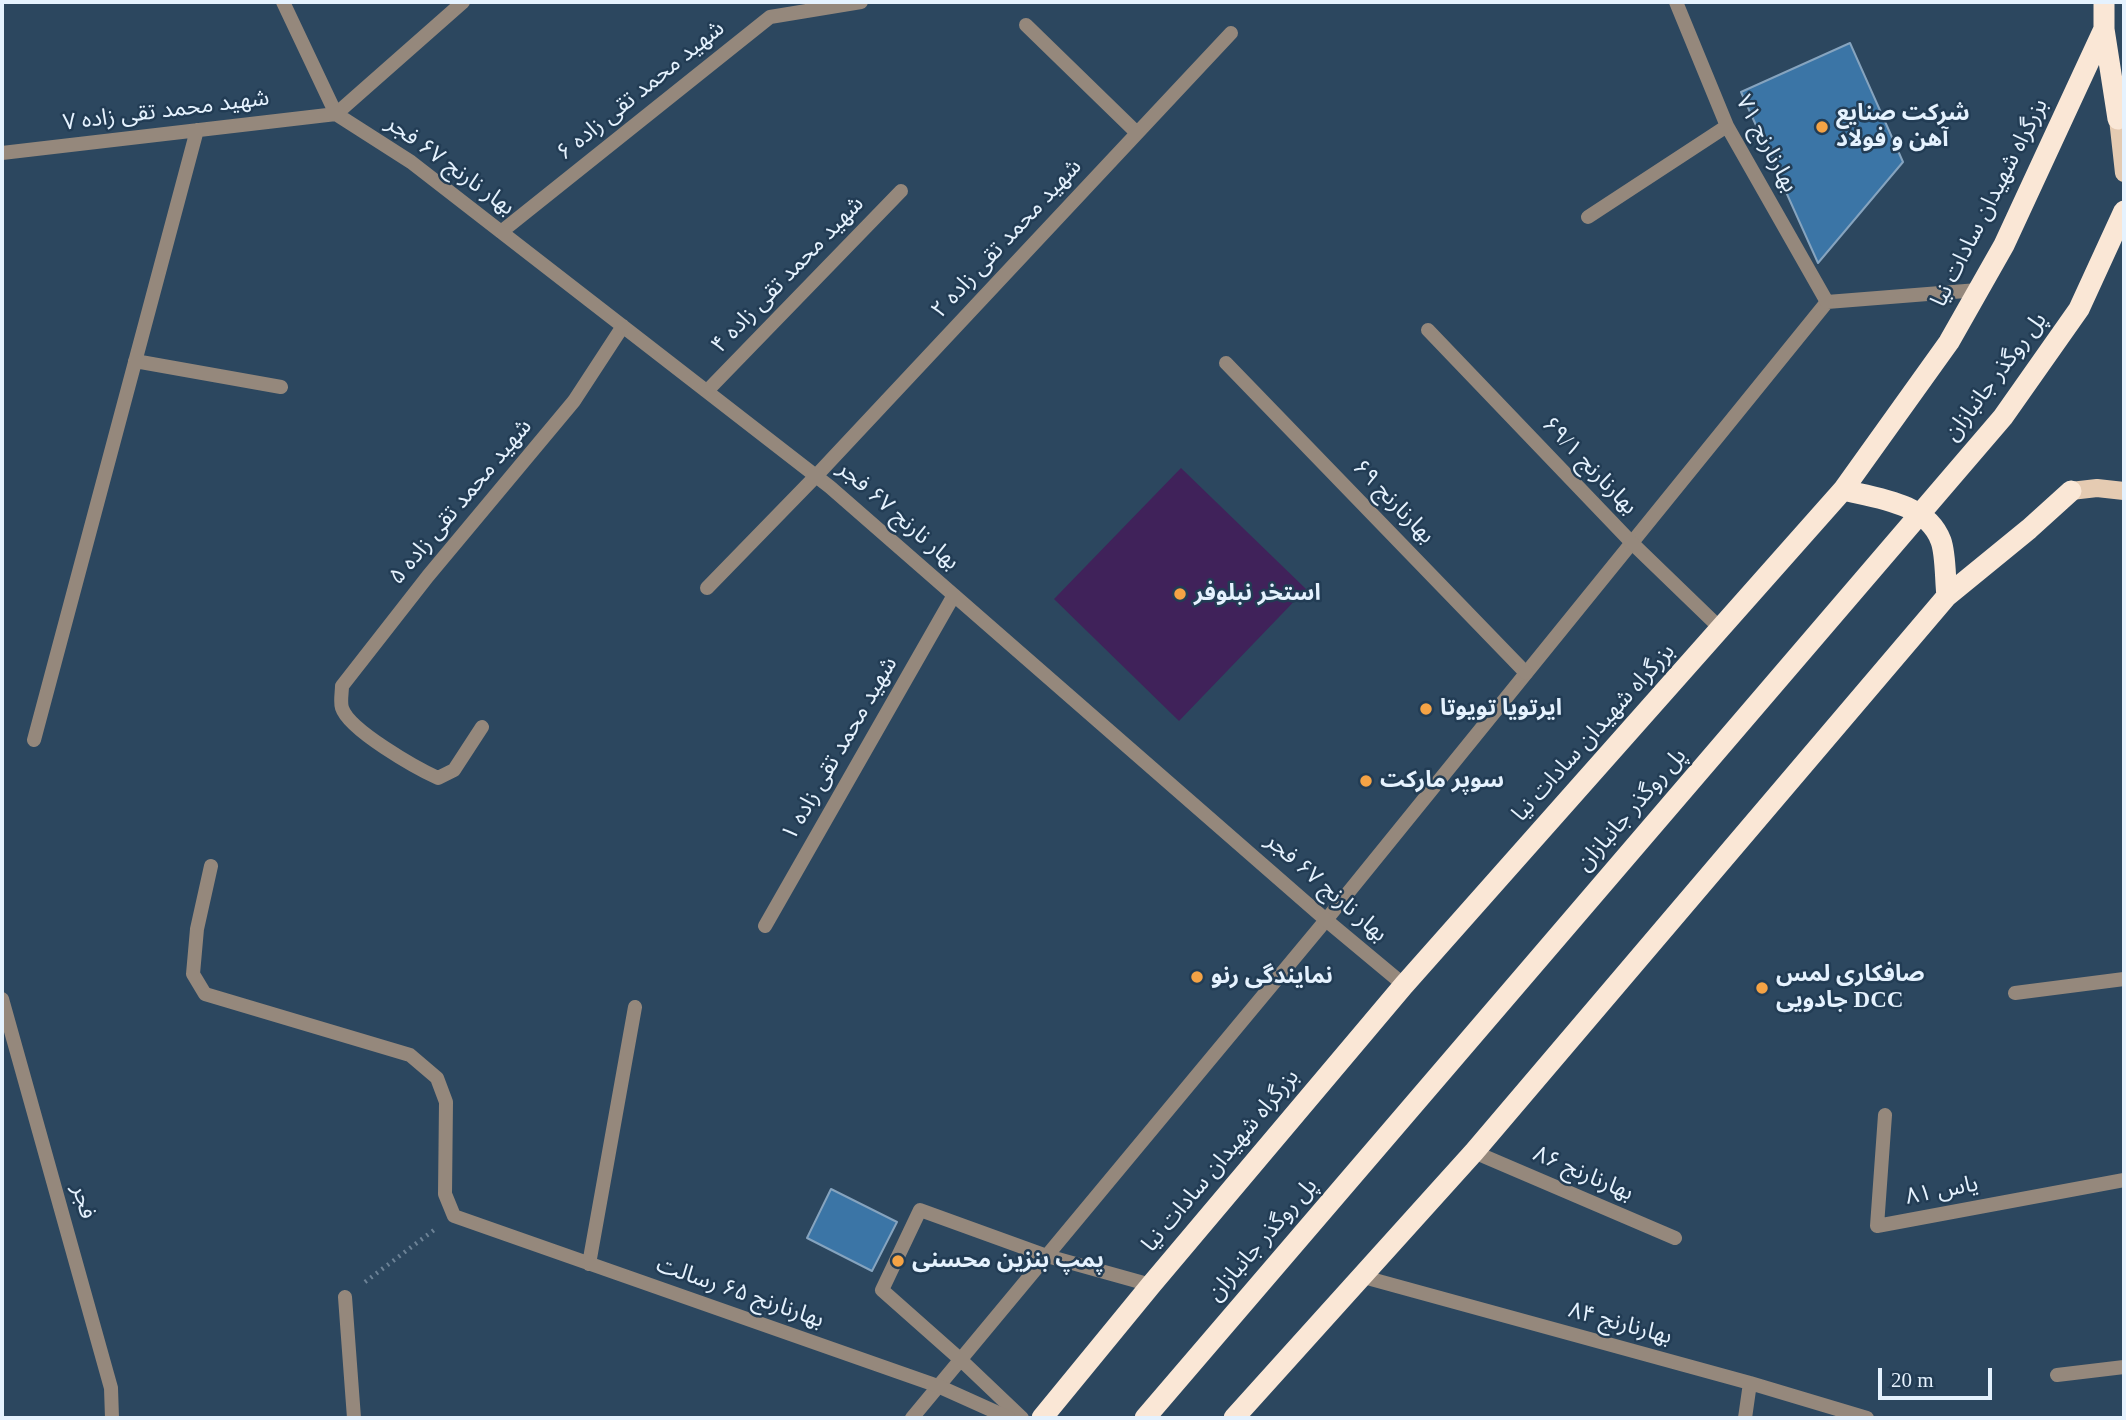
<!DOCTYPE html>
<html>
<head>
<meta charset="utf-8">
<style>
  body { margin:0 }
  #map { position:relative; width:2126px; height:1420px; overflow:hidden; background:#2c475f; font-family:"Times New Roman",serif }
  canvas { display:block }
  .frame { position:absolute; inset:0; border:4px solid #e5f2fe; pointer-events:none }
  .scale { position:absolute; left:1878px; top:1368px; width:114px; height:32px; box-sizing:border-box; border:4px solid #e5f2fe; border-top:0; padding-left:9px; font-size:21px; line-height:24px; white-space:nowrap; color:#e5f2fe; -webkit-text-stroke:5px #223c54; paint-order:stroke }
</style>
</head>
<body>
<div id="map">
<canvas width="2126" height="1420"></canvas>
<div class="frame"></div>
<div class="scale">20 m</div>
</div>
<script>
const c = document.querySelector('canvas').getContext('2d');
c.lineJoin = 'round';
function fill(path, color) { c.fillStyle = color; c.fill(path, 'evenodd'); }
function strokePath(path, color, width, dash) { c.strokeStyle = color; c.lineWidth = width; c.lineCap = dash ? 'butt' : 'round'; c.setLineDash(dash || []); c.stroke(path); }
function drawText(font, color, halo, rows, align = 'center') {
  c.font = font + ' "Times New Roman","Noto Sans Arabic",serif'; c.lineWidth = 5; c.setLineDash([]); c.textBaseline = 'middle'; c.strokeStyle = halo; c.fillStyle = color; for (const [text, x, y, turn = 0] of rows) {
    c.save(); c.translate(x, y); c.rotate((+turn || 0) * Math.PI / 180); c.textAlign = isNaN(turn) ? turn : align; if (halo) c.strokeText(text, 0, 0); c.fillText(text, 0, 0); c.restore();
  }
}
fill(new Path2D(`
  M 1181,468 L 1306,589 L 1179,721 L 1054,599 Z`), '#40225a');
const building = new Path2D(`
  M 1850,43 L 1903,162 L 1818,263 L 1741,92 Z
  M 831,1189 L 897,1222 L 872,1271 L 807,1238 Z`);
fill(building, '#3b75a6');
strokePath(building, '#86a4bf', 2);
strokePath(new Path2D(`
  M 365,1282 L 434,1230`), '#6c8296', 4.5, [2, 5]);
strokePath(new Path2D(`
  M 912,1418 L 1326,920 L 1827,302 L 1978,290
  M 1022,1418 L 961,1360 L 882,1290 L 920,1210 L 1047,1256 L 1151,1285`), '#95887c', 14);
strokePath(new Path2D(`
  M 283,2 L 336,114
  M 1676,2 L 1727,126 L 1827,302
  M 1026,25 L 1137,133
  M 336,114 L 411,162 L 830,487 L 1326,920 L 1404,985
  M 336,114 L 463,2
  M 2,153 L 336,114
  M 1588,217 L 1727,126
  M 501,232 L 770,17 L 861,2
  M 1428,330 L 1632,543 L 1721,629
  M 135,361 L 281,387
  M 1226,363 L 1526,673
  M 707,391 L 901,191
  M 707,588 L 816,476 L 1231,33
  M 482,727 L 454,770 L 438,778 C 416,768 349,730 342,708 C 340,702 342,692 342,686 L 428,576 L 574,401 L 623,326
  M 34,740 L 197,130
  M 211,866 L 197,929 L 193,974 L 205,994 L 410,1055 L 437,1078 L 446,1102 L 445,1194 L 454,1216 L 938,1386 L 1009,1418
  M 765,926 L 954,595
  M 2015,993 L 2124,979
  M 2,999 L 111,1388 L 112,1418
  M 1885,1115 L 1877,1226 L 2124,1180
  M 1474,1152 L 1675,1238
  M 589,1264 L 635,1007
  M 1360,1276 L 1750,1383 L 1867,1418
  M 345,1297 L 354,1418
  M 2057,1375 L 2124,1367
  M 1745,1418 L 1750,1383`), '#95887c', 14);
strokePath(new Path2D(`
  M 2118,119 L 2124,173
  M 2071,491 L 2097,488 L 2124,491`), '#e5cbb2', 18);
strokePath(new Path2D(`
  M 2104,2 L 2104,29 L 2118,119
  M 1843,490 C 1877,498 1927,503 1941,541 C 1946,555 1945,580 1947,596
  M 1042,1418 L 1151,1285 L 1404,985 L 1843,490 L 1949,342 L 2004,245 L 2104,29
  M 1145,1418 L 2003,417 L 2079,309 L 2124,211
  M 1234,1418 L 1474,1152 L 1947,596 L 2029,529 L 2071,491`), '#fae7d6', 21);
for (const [x, y, r, color] of [
  [1822,127,7,"#f5a345"],
  [1180,594,7,"#f5a345"],
  [1426,709,7,"#f5a345"],
  [1366,781,7,"#f5a345"],
  [1197,977,7,"#f5a345"],
  [1762,988,7,"#f5a345"],
  [898,1261,7,"#f5a345"]
]) { const dot = new Path2D(); dot.arc(x, y, r, 0, 2 * Math.PI); c.fillStyle = color; c.fill(dot); strokePath(dot, '#223c54', 2.5); }
drawText('23px', '#e5f2fe', '#223c54', [
  ["شهید محمد تقی زاده ۶",641,91,-39],
  ["شهید محمد تقی زاده ۷",166,111,-7],
  ["بهارنارنج ۷۱",1766,144,62],
  ["بهار نارنج ۶۷ فجر",450,166,36],
  ["بزرگراه شهیدان سادات نیا",1990,203,-63],
  ["شهید محمد تقی زاده ۲",1007,239,-47],
  ["شهید محمد تقی زاده ۴",788,275,-46],
  ["پل روگذر جانبازان",1996,377,-53],
  ["بهارنارنج ۶۹/۱",1589,466,46],
  ["شهید محمد تقی زاده ۵",461,502,-50],
  ["بهارنارنج ۶۹",1393,502,46],
  ["بهار نارنج ۶۷ فجر",898,516,41],
  ["بزرگراه شهیدان سادات نیا",1594,733,-48],
  ["شهید محمد تقی زاده ۱",840,749,-60],
  ["پل روگذر جانبازان",1632,810,-49],
  ["بهار نارنج ۶۷ فجر",1326,888,41],
  ["بزرگراه شهیدان سادات نیا",1221,1161,-50],
  ["بهارنارنج ۸۶",1583,1174,23],
  ["یاس ۸۱",1942,1191,-11],
  ["فجر",83,1202,74],
  ["پل روگذر جانبازان",1263,1240,-49],
  ["بهارنارنج ۶۵ رسالت",740,1293,19],
  ["بهارنارنج ۸۴",1620,1324,15]
]);
drawText('bold 23px', '#e5f2fe', '#223c54', [
  ["شرکت صنایع",1836,114],
  ["آهن و فولاد",1836,140],
  ["استخر نبلوفر",1194,594],
  ["ایرتویا تویوتا",1440,709],
  ["سوپر مارکت",1380,781],
  ["صافکاری لمس",1776,975],
  ["جادویی DCC",1776,1001],
  ["نمایندگی رنو",1211,977],
  ["پمپ بنزین محسنی",912,1261]
], 'left');
</script>
</body>
</html>
